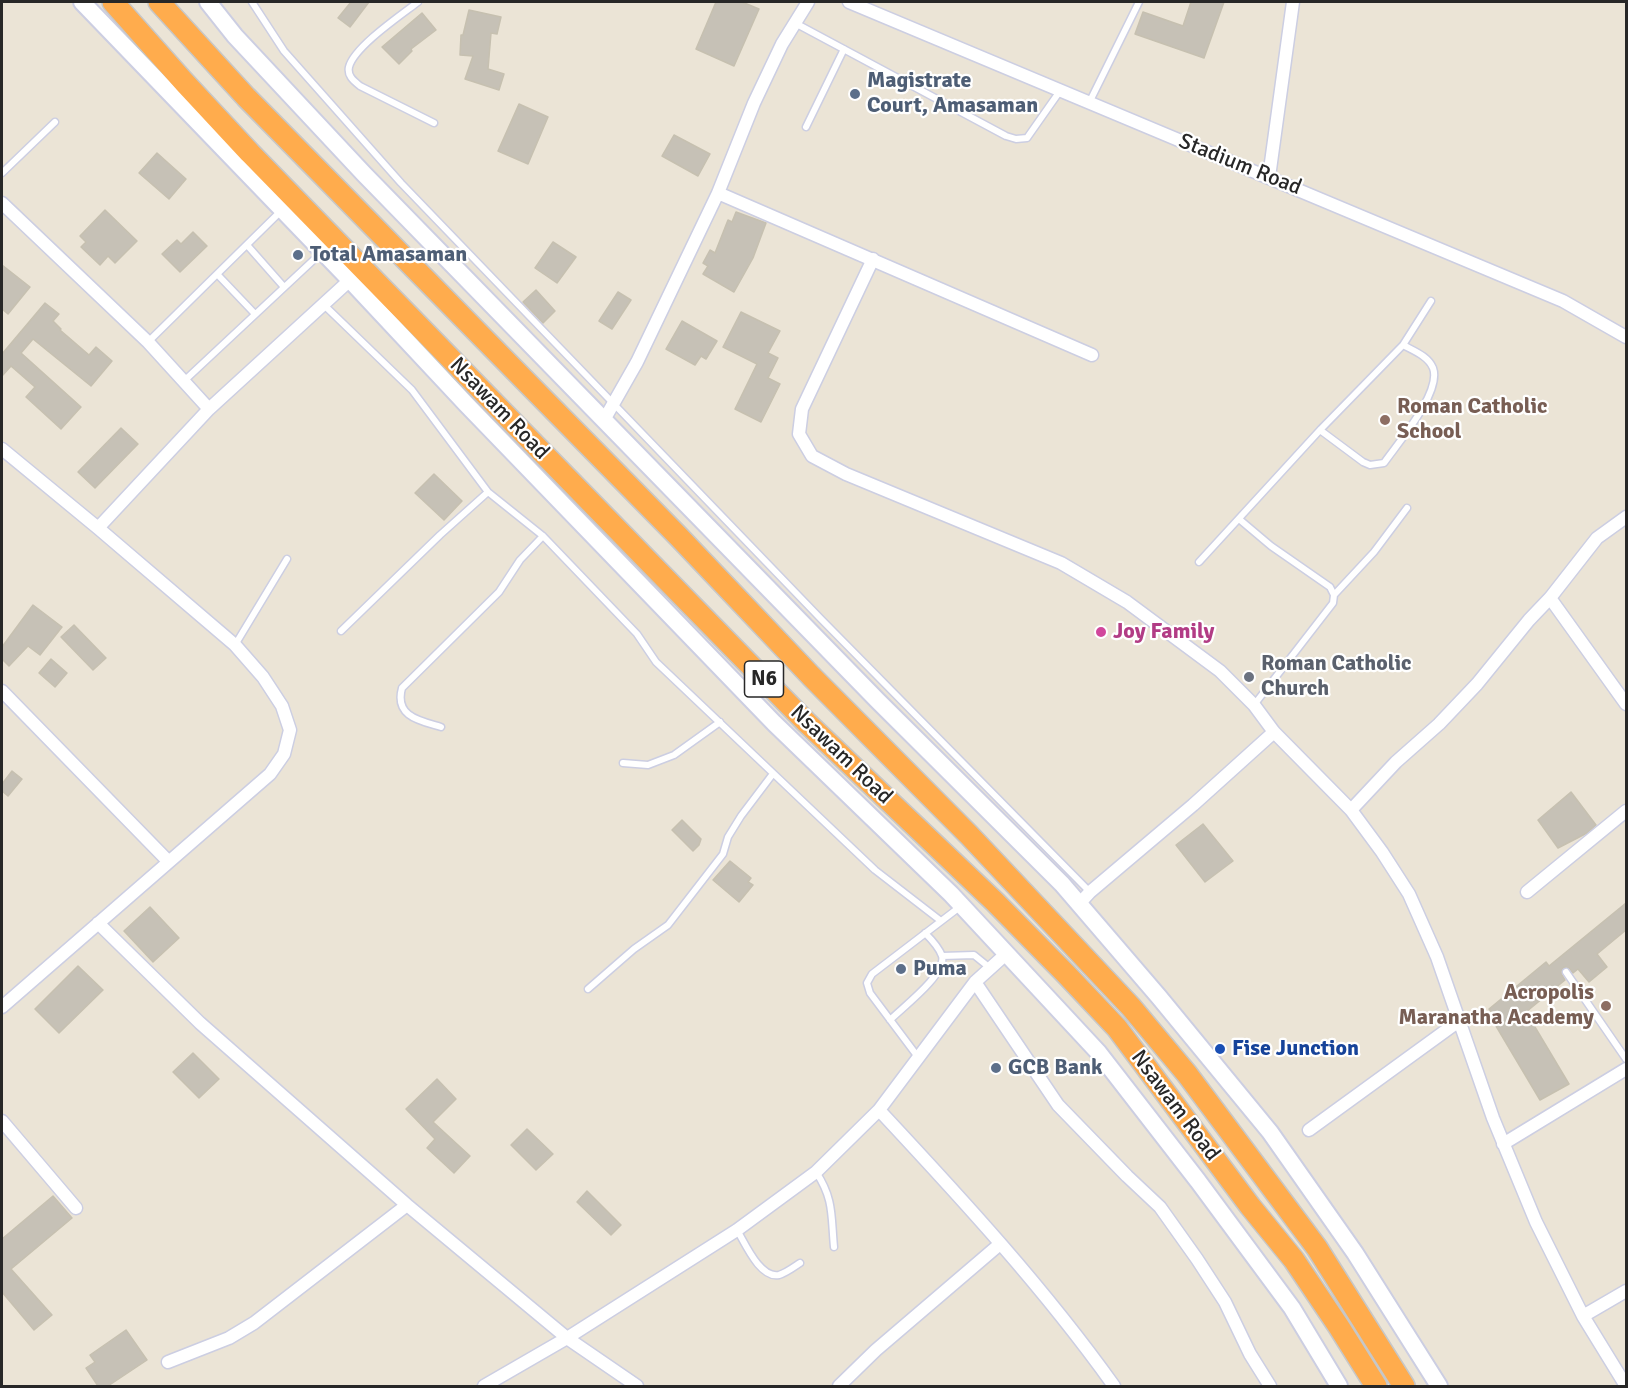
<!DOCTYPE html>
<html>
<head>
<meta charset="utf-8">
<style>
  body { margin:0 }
  #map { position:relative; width:1628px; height:1388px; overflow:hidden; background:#ebe4d6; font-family:Signika,sans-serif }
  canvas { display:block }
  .frame { position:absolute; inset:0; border:3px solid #272727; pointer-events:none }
</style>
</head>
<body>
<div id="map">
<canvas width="1628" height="1388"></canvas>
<div class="frame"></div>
</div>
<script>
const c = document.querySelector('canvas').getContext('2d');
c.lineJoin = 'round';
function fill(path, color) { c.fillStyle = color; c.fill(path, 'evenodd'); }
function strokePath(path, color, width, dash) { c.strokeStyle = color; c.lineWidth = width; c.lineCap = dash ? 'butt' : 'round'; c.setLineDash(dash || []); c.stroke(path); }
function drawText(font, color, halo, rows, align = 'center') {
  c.font = font + ' Signika,sans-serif'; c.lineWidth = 4.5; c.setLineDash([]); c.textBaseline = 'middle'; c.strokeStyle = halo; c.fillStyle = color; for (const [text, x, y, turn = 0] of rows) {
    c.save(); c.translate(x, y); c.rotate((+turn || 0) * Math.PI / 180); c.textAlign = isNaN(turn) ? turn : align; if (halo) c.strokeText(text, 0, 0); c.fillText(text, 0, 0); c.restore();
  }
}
const building = new Path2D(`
  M 351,2 L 369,2 L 350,27 L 338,18 Z
  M 716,2 L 742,2 L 759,9 L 734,66 L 696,49 Z
  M 1191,2 L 1224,2 L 1204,58 L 1135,34 L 1143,12 L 1183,26 Z
  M 469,10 L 501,17 L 497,34 L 491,33 L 488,69 L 504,74 L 499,90 L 465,79 L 473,56 L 460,55 L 461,35 L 463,35 Z
  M 422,13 L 436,30 L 411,49 L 412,51 L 399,64 L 382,47 Z
  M 519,104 L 548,117 L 528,164 L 498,151 Z
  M 674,135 L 710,154 L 698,176 L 662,156 Z
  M 157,153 L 186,179 L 169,199 L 139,173 Z
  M 105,210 L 137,241 L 115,263 L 108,256 L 100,265 L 81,247 L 86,242 L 80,236 Z
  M 736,212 L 766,223 L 753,258 L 734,292 L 703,274 L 708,266 L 703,263 L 710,250 L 715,253 L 728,220 L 732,222 Z
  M 193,232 L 207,246 L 180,272 L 162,254 L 177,240 L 181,244 Z
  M 553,242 L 576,257 L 557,283 L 535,268 Z
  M 2,265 L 30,287 L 8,314 L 2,309 Z
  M 536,290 L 555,311 L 543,323 L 523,302 Z
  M 618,292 L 631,300 L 612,329 L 599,321 Z
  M 45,303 L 59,314 L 53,321 L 61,329 L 60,330 L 89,355 L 96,347 L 112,361 L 91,386 L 33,339 L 21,353 L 81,407 L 61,429 L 26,397 L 35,387 L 11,366 L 2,376 L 2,354 Z
  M 741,312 L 780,331 L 768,353 L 778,358 L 768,378 L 780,384 L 761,422 L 735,409 L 757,364 L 723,347 Z
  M 682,321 L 717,341 L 706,359 L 701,356 L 695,365 L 666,349 Z
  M 121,428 L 138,444 L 95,488 L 78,472 Z
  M 434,474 L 462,501 L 444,520 L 415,493 Z
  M 33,605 L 62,627 L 40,655 L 28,646 L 9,666 L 2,659 L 2,647 Z
  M 74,625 L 106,658 L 93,670 L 61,637 Z
  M 51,659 L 67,673 L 55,687 L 39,673 Z
  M 12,771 L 22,779 L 8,796 L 2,791 L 2,784 Z
  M 1571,792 L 1596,825 L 1587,833 L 1558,848 L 1538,820 Z
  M 682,820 L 701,839 L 699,845 L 693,851 L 672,830 Z
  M 1203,824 L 1233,861 L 1205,882 L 1176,845 Z
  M 730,861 L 751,878 L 748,882 L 753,885 L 739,902 L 713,880 Z
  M 1626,903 L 1626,930 L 1597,954 L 1607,967 L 1589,982 L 1578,969 L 1573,973 L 1569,968 L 1564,967 L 1561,973 L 1565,980 L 1526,1012 L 1569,1084 L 1540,1100 L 1496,1026 L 1501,1023 L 1489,1009 L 1546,962 L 1549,966 Z
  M 150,907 L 179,938 L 153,962 L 124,931 Z
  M 78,966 L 103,990 L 59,1033 L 35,1009 Z
  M 193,1053 L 219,1079 L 199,1098 L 173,1072 Z
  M 437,1079 L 456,1099 L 433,1122 L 470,1156 L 454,1173 L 427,1148 L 435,1139 L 406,1109 Z
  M 527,1129 L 553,1154 L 536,1170 L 511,1145 Z
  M 587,1191 L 621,1225 L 611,1235 L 577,1202 Z
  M 53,1196 L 72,1218 L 11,1269 L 52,1315 L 34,1330 L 2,1292 L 2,1239 Z
  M 126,1330 L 147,1360 L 108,1386 L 98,1386 L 86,1368 L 95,1362 L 90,1355 Z`);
fill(building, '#c6c1b6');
strokePath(building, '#c6c0b0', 1.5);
const lane = new Path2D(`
  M 252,2 L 284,51 L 401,183 L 821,619 L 1090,892
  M 418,2 C 401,15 354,47 349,67 C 347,76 354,81 360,86 L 434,123
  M 795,23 L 1006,136 L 1016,139 L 1027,138 L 1060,91
  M 1089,103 L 1139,2
  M 806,127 L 844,49
  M 2,173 L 55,122
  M 247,245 L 284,287
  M 217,274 L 255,314
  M 324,305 L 412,390 L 488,492 L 543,536 L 637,634 L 656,662 L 875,870 L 941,921
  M 148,342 L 282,210
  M 184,381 L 321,253
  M 1320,430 L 1363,462 L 1370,465 L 1384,463 C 1398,443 1442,392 1433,368 C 1428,356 1414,351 1403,345
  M 1239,519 L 1271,546 L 1330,587 L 1334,595 L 1333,603 L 1254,705
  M 1199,562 L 1320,430 L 1403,345 L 1431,301
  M 1334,595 L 1374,552 L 1407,508
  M 341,631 L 440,535 L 488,492
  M 235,645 L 287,559
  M 441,727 C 421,721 394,717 402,688 L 499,592 L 520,560 L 543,536
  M 623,763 L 648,765 L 674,755 L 720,722
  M 942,956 L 974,955 L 990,968
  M 1566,972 L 1626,1059
  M 588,989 L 634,949 L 668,925 L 723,854 L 728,837 L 741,816 L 772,775
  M 890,1020 C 903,1007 947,974 942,956 C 939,947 931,939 925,933
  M 918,1057 L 870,993 L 867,983 L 872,974 L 961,906
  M 816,1172 C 834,1199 831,1216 834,1247
  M 737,1230 C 745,1243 760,1279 779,1275 C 786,1273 794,1267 800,1263`);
const street = new Path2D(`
  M 849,2 L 1563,301 L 1626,337
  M 1269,177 L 1293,2
  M 718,193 L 1092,355
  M 2,203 L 148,342 L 209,409
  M 873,259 L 802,409 L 799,434 L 812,456 L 846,474 L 1061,563 L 1127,602 L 1220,671 L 1254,705 L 1274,732 L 1351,810 L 1382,852 L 1409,894 L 1437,957 L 1493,1118 L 1536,1222 L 1583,1316 L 1626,1386
  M 604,420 L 637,362 L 718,193 L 754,103 L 782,44 L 808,2
  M 2,449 L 98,528 L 235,645 L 263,677 L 282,706 L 290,730 L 284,754 L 270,774 L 2,1007
  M 98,528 L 209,409 L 350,280
  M 1550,598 L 1626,704
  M 2,691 L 168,861
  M 1351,810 L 1396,762 L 1439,724 L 1477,684 L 1529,620 L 1550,598 L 1597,538 L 1626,517
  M 1527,892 L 1626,811
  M 1079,904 L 1090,892 L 1193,805 L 1274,732
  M 98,923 L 200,1023 L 407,1205 L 567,1338 L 637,1386
  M 975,982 L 1058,1105 L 1127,1176 L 1160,1207 L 1197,1259 L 1225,1302 L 1250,1354 L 1270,1386
  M 879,1110 C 962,1199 1044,1288 1114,1386
  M 2,1121 L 76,1208
  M 1309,1130 L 1459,1021
  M 1503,1144 L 1626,1069
  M 1583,1316 L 1626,1291
  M 168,1362 L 229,1338 L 254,1323 L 407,1205
  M 484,1386 L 567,1338 L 737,1230 L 816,1172 L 879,1110 L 975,982 L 1006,954
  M 839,1386 L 876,1350 L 1000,1244`);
const secondary = new Path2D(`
  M 82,2 L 350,280 L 466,404 L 774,723 L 951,894 L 1098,1052 L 1198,1181 L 1292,1308 L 1339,1386
  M 208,2 L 235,36 L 364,174 L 878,701 L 1062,884 L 1159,997 L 1270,1132 L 1355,1253 L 1439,1386`);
const highway = new Path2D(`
  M 113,2 L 184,82 L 250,153 L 651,564 L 806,722 L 995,902 L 1066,974 L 1117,1028 L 1250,1206 L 1294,1260 L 1339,1327 L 1376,1386
  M 159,2 L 246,97 L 679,537 L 811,676 L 969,835 L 1131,1007 L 1187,1074 L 1317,1248 L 1404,1386`);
strokePath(lane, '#cccee2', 9);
strokePath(street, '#cccee2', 15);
strokePath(secondary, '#cccee2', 20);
strokePath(highway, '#c7c7c7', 24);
strokePath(lane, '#fff', 6);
strokePath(street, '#fff', 12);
strokePath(secondary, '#fff', 16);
strokePath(highway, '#ffac4d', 21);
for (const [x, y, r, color] of [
  [855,94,6,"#5c6f8a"],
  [298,255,6,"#5c6f8a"],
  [1385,420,6,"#8d6e63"],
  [1101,632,6,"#d1479c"],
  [1249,677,6,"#6b7280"],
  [901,969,6,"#5c6f8a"],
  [1606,1006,6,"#8d6e63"],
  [1220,1049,6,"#1a4fb4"],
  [996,1068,6,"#5c6f8a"]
]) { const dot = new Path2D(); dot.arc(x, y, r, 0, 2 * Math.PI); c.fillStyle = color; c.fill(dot); strokePath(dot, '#fff', 2); }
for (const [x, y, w] of [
  [764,679,39]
]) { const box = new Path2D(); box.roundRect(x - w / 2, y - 18, w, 36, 4.5); c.fillStyle = '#fff'; c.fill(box); strokePath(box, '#272727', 1.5); }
drawText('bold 21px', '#272727', null, [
  ["N6",764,679]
]);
drawText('bold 22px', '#4e5e75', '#fff', [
  ["Magistrate",867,81],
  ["Court, Amasaman",867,106],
  ["Total Amasaman",310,255],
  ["Puma",913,969],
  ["GCB Bank",1008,1068]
], 'left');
drawText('22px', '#272727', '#fff', [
  ["Stadium Road",1240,165,22],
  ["Nsawam Road",499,409,46],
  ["Nsawam Road",841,755,44],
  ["Nsawam Road",1175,1106,53]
]);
drawText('bold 22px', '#785e54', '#fff', [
  ["Roman Catholic",1397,407],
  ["School",1397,432],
  ["Acropolis",1594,993,"right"],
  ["Maranatha Academy",1594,1018,"right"]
], 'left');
drawText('bold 22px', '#b23c85', '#fff', [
  ["Joy Family",1113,632]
], 'left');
drawText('bold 22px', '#5b616d', '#fff', [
  ["Roman Catholic",1261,664],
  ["Church",1261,689]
], 'left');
drawText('bold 22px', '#164399', '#fff', [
  ["Fise Junction",1232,1049]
], 'left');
</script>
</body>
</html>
